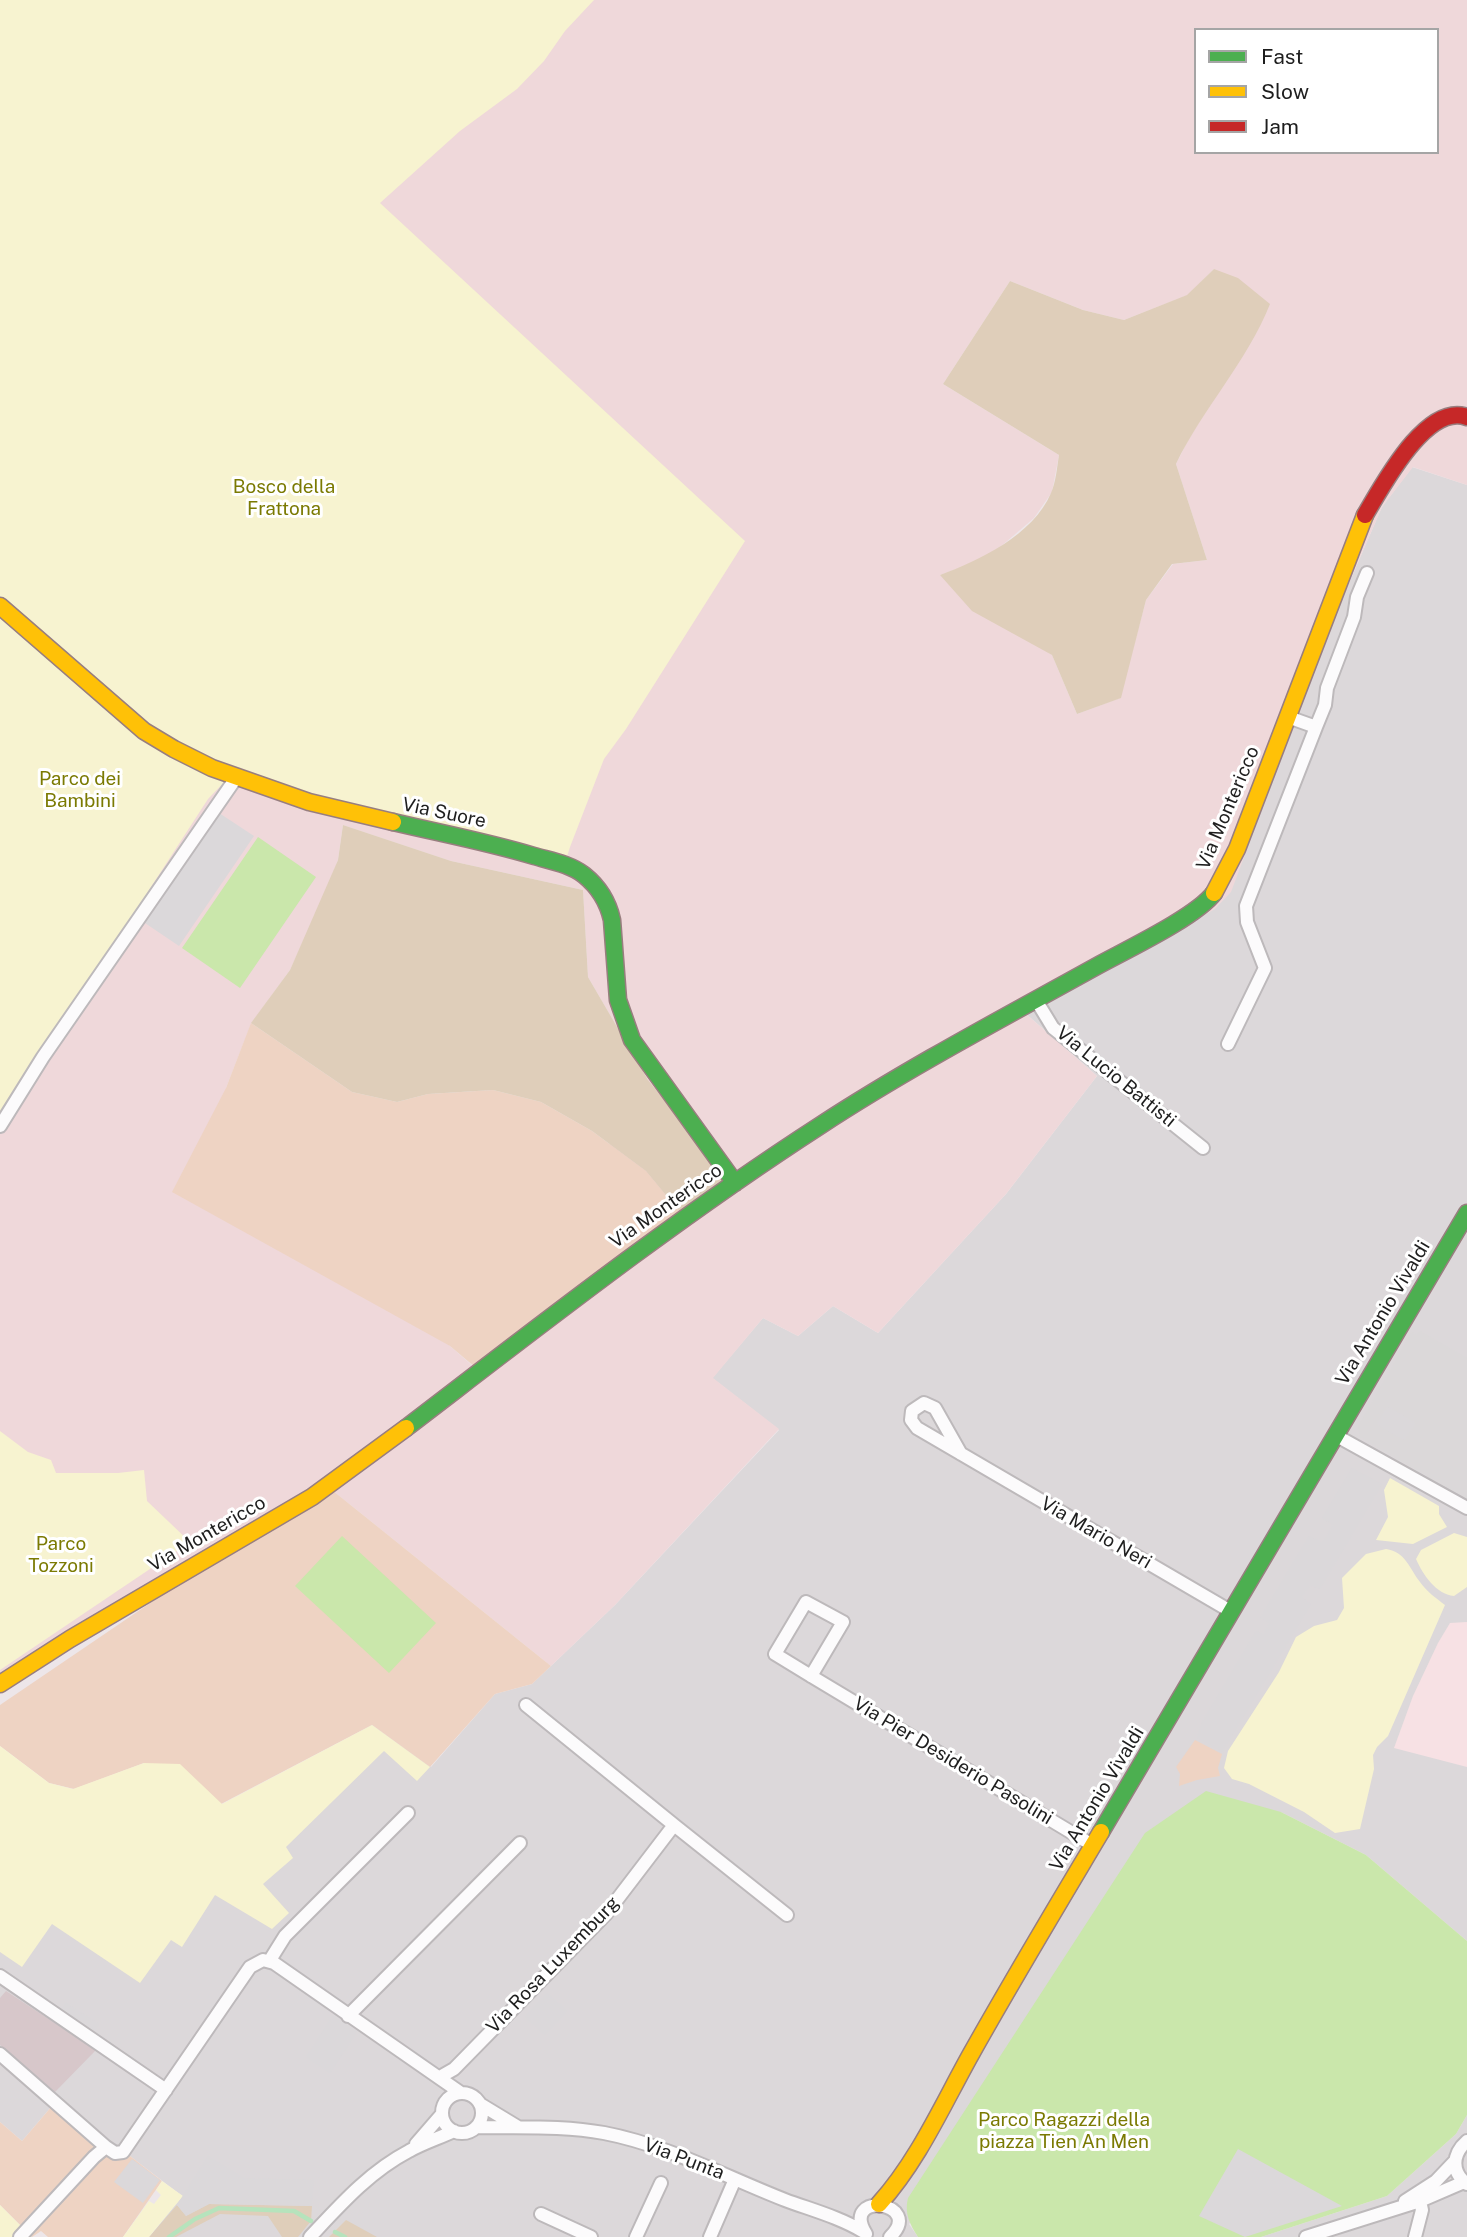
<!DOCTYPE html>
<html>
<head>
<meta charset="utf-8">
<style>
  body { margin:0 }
  #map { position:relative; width:1467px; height:2237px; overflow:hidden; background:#ede6e9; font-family:"Public Sans",sans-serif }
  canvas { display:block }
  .legend { position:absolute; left:1194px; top:28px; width:245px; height:126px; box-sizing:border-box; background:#fff; border:2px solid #a5a5a5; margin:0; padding:9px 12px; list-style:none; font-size:21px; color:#1e1e1e }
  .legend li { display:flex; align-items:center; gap:14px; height:35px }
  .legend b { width:35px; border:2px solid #a5a5a5 }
</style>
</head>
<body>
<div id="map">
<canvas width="1467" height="2237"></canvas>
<ul class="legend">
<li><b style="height:9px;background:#4caf50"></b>Fast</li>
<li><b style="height:9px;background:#ffc107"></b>Slow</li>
<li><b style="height:9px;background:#c62828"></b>Jam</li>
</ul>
</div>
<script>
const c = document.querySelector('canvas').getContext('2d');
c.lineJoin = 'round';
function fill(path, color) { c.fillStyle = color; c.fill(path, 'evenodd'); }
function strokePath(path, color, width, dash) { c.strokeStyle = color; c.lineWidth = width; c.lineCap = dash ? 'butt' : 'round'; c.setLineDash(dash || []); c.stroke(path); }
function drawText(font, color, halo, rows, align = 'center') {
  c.font = font + ' "Public Sans",sans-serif'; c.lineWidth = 6; c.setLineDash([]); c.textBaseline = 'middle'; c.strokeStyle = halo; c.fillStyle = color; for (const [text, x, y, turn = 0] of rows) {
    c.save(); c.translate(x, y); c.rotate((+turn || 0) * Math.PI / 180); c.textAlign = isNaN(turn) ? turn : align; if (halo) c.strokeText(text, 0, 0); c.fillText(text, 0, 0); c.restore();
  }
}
fill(new Path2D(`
  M 1412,467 L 1467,485 L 1467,1941 L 1366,1855 L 1281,1812 L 909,2224 L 918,2237 L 149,2237 L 182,2196 L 130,2156 L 101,2151 L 51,2107 L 22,2141 L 0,2122 L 0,1934 L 372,1725 L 431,1767 L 495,1694 L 532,1684 L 615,1605 L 779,1430 L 712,1378 L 763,1318 L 798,1336 L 833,1306 L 878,1333 L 1006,1194 L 1097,1076 L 1025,1013 L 1333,620 L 1382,507 Z
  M 1467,2115 L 1467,2237 L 1261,2237 L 1387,2196 L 1456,2134 Z`), '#dcd8da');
fill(new Path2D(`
  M 1467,1622 L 1467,1767 L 1394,1748 L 1413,1696 L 1438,1643 L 1450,1623 Z`), '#f7e1e4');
fill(new Path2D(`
  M 1420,1331 L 1467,1358 L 1467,1499 L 1360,1437 L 1358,1427 L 1412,1332 L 1417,1335 Z`), '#dbd8d9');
fill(new Path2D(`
  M 6,1991 L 96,2050 L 55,2092 L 0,2045 L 0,1998 Z`), '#d7c7ca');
fill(new Path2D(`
  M 281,0 L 1467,0 L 1467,485 L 1413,467 L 1382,507 L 1333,620 L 1231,892 L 1215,909 L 1026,1014 L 1097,1076 L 1006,1194 L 878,1333 L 833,1306 L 798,1336 L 763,1318 L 713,1378 L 779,1429 L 615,1605 L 551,1666 L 327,1486 L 0,1678 L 0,290 ZM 1196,30 L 1437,30 L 1437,152 L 1196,152 ZM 1214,269 L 1212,401 L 1188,440 L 1176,464 L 1207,560 L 1173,564 L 1146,600 L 1120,698 L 1077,714 L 1052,655 L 940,575 L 973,563 L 999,548 L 1034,518 L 1052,492 L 1059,455 L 943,384 L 1010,281 L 1083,310 L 1124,320 L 1188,295 ZM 343,825 L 451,861 L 583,890 L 588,977 L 648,1080 L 475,1368 L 450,1346 L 226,1088 L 251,1024 L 290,970 L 322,901 L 338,860 Z`), '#efd8da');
fill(new Path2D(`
  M 251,1023 L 352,1092 L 397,1102 L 428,1094 L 493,1090 L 541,1102 L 592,1131 L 646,1171 L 684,1217 L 476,1368 L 450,1346 L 172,1192 L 226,1088 Z
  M 327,1486 L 551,1666 L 532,1684 L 495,1694 L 430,1767 L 372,1725 L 221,1804 L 144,1763 L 74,1789 L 49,1783 L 0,1746 L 0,1705 L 162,1595 L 305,1509 Z
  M 1195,1740 L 1222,1754 L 1218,1768 L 1220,1776 L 1197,1780 L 1179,1786 L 1180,1774 L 1176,1767 Z
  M 52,2106 L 92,2140 L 101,2151 L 130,2156 L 162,2181 L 123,2237 L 48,2237 L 41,2231 L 32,2237 L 0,2205 L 0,2122 L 22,2141 Z`), '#eed3c3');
fill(new Path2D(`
  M 1214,269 L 1238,278 L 1270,304 C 1247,362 1203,408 1176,464 L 1207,560 L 1172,564 L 1146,600 L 1121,698 L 1077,714 L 1052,655 L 972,611 L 940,575 C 980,560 1033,535 1051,493 C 1056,482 1057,467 1059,455 L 943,384 L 1010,281 L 1083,310 L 1124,320 L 1187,295 Z
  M 343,825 L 451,861 L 583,890 L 588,977 L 648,1080 L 735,1189 L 684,1217 L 646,1171 L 592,1131 L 541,1102 L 493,1090 L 428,1094 L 397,1102 L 352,1092 L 251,1023 L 290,970 L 338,860 Z
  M 209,2204 L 312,2206 L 311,2221 L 298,2237 L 282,2237 L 268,2216 L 220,2214 L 176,2237 L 149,2237 L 177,2205 L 186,2216 Z
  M 346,2220 L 377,2237 L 329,2237 Z`), '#dfceba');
fill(new Path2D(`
  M 0,0 L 594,0 L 565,31 L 544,61 L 517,89 L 460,131 L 380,203 L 745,541 L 626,729 L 604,759 L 570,847 L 564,866 L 231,775 L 208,799 L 0,1120 Z
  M 0,1431 L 28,1452 L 51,1460 L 56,1473 L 118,1473 L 144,1470 L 147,1501 L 190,1542 L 0,1670 Z
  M 1390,1478 L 1439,1506 L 1439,1514 L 1447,1527 L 1413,1544 L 1376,1540 L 1388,1517 L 1384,1490 Z
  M 1454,1533 L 1467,1537 L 1467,1587 L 1454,1596 C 1436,1594 1423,1575 1416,1559 L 1421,1550 Z
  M 1386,1549 C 1406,1552 1409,1568 1420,1582 C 1427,1592 1436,1598 1445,1605 L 1388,1736 L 1377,1747 L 1373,1755 L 1374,1769 L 1360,1829 L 1335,1833 L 1304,1812 L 1249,1784 L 1232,1779 L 1224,1768 L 1228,1751 L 1279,1672 L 1296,1637 L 1314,1626 L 1337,1620 L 1344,1608 L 1342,1578 L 1366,1554 Z
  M 372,1725 L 430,1767 L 417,1781 L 384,1751 L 286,1847 L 293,1858 L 263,1884 L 289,1913 L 272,1929 L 215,1895 L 182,1947 L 171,1940 L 140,1983 L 52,1924 L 22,1967 L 0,1952 L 0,1746 L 49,1783 L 73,1789 L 144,1763 L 180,1764 L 222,1804 Z
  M 162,2181 L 183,2196 L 149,2237 L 123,2237 L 149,2201 L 154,2204 L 161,2195 L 156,2190 Z
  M 0,2205 L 24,2229 L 17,2237 L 0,2237 Z`), '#f7f3d0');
fill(new Path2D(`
  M 258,837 L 316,877 L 240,988 L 182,948 Z
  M 342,1536 L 436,1623 L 389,1673 L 295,1586 Z
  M 1206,1791 L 1281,1812 L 1366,1855 L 1467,1941 L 1467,2115 L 1456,2134 L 1387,2196 L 1261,2237 L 918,2237 C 910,2225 904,2213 908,2198 L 1145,1833 Z`), '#cae7ab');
fill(new Path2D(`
  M 216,811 L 254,836 L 179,946 L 142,921 Z
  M 1387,1406 L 1416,1423 L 1405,1441 L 1376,1424 Z
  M 1352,1468 L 1382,1484 L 1320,1589 L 1310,1586 L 1301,1597 L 1311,1604 L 1222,1752 L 1197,1738 L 1201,1724 L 1256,1631 L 1264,1634 L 1269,1623 L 1260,1618 L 1309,1536 L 1323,1542 L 1333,1525 L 1322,1518 Z
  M 547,1993 L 567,2011 L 545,2035 L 525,2017 Z
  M 66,2003 L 99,2024 L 93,2033 L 60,2012 Z
  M 333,2016 L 357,2032 L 330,2073 L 306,2057 Z
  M 1238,2149 L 1342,2206 L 1245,2237 L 1199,2216 Z
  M 208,2156 L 244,2178 L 314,2180 L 312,2206 L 209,2204 L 186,2216 L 177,2205 Z
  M 132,2159 L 160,2180 L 143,2203 L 114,2182 Z`), '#dbd8da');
strokePath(new Path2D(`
  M 335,2232 L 345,2237
  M 169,2237 L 195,2219 L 219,2208 L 294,2211 L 311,2221`), '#b6e3bc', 4.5);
const street = new Path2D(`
  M 1316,727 L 1325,705 L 1327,688 L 1354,617 L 1357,597 L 1367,573
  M 1036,1000 L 1053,1028 L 1203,1148
  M 1228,1044 L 1265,968 L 1247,922 L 1246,906 L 1316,727 L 1288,717
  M 0,1126 L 43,1057 L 236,778
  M 1335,1435 L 1467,1508
  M 961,1454 L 935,1408 L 924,1403 L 912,1411 L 911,1420 L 917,1428 L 1232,1612
  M 811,1676 L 843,1622 L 806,1602 L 775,1654 L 811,1676 L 1094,1846
  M 674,1825 L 787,1915
  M 270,1960 L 285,1936 L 408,1813
  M 0,1976 L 166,2090
  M 348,2016 L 520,1843
  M 0,2054 L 106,2147 L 115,2153 L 123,2152 L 250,1967 L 263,1960 L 274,1963 L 461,2093
  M 440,2077 L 454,2069 L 606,1914 L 674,1825 L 526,1705
  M442 2113a20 20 0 1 1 40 0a20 20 0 1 1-40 0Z
  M 480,2104 L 518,2127
  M 476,2127 C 518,2128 562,2125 604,2133 C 667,2145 726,2177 785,2200 C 812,2210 839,2217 864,2232
  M 1467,2141 C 1452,2154 1451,2172 1467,2184
  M 416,2144 L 442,2114
  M 1405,2201 L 1436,2181 L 1455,2161
  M 541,2214 L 591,2237
  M 866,2234 C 839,2190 926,2202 890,2237
  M 20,2237 L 94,2157 L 106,2147
  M 310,2237 C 340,2205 369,2172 409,2151 C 423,2143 439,2138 454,2131
  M 636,2237 L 661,2183
  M 710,2237 L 735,2179
  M 1306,2237 L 1420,2201 L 1464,2182
  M 1415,2237 L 1422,2210 L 1420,2201`);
const fast = new Path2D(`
  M 393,822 C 440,833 488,842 534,856 C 551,861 570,864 584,875 C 599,887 608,902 612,920 L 618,1000 L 632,1040 L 735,1183
  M 406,1428 C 542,1324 677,1218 821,1125 C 910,1067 1005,1017 1097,966 C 1126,950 1196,917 1214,893
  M 1101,1832 L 1467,1213`);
const slow = new Path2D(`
  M 0,606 L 144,731 L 174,749 L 212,768 L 309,802 L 393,822
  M 1214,893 L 1237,849 L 1365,515
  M 0,1684 L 70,1639 L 312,1497 L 406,1428
  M 879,2204 C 918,2161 943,2104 971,2054 C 1013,1979 1057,1906 1101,1832`);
const jam = new Path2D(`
  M 1365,515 C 1382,487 1426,402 1467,417`);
strokePath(street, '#bdb9bb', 16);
strokePath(fast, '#987e7f', 19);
strokePath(slow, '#987e7f', 19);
strokePath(jam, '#987e7f', 19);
strokePath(street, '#fcfbfc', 12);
strokePath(fast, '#4caf50', 16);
strokePath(slow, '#ffc107', 16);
strokePath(jam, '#c62828', 16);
drawText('19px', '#7b7a03', '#fff', [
  ["Bosco della",284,487],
  ["Frattona",284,509],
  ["Parco dei",80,779],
  ["Bambini",80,801],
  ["Parco",61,1544],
  ["Tozzoni",61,1566],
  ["Parco Ragazzi della",1064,2120],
  ["piazza Tien An Men",1064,2142]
]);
drawText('19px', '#1e1e1e', '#fff', [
  ["Via Montericco",1228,808,-67],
  ["Via Suore",444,813,12],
  ["Via Lucio Battisti",1116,1077,39],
  ["Via Montericco",666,1206,-35],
  ["Via Antonio Vivaldi",1383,1313,-59],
  ["Via Mario Neri",1096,1533,30],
  ["Via Montericco",207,1534,-30],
  ["Via Pier Desiderio Pasolini",953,1761,31],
  ["Via Antonio Vivaldi",1097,1799,-59],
  ["Via Rosa Luxemburg",553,1965,-46],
  ["Via Punta",684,2159,21]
]);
</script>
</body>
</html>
